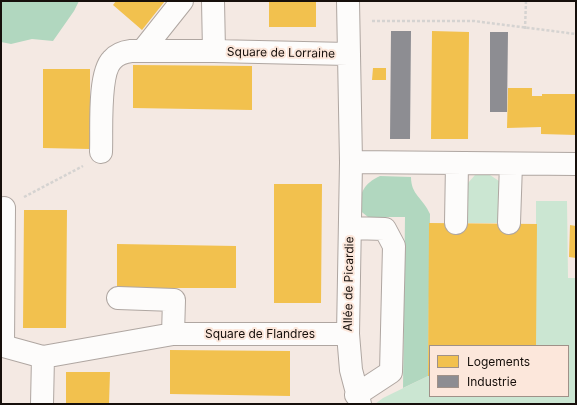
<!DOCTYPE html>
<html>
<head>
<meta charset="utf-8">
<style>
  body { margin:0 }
  #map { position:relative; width:577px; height:405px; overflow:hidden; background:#f4e9e3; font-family:Inter,sans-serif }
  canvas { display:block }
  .frame { position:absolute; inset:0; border:2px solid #160f0b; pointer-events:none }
  .legend { position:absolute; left:429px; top:345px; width:140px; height:52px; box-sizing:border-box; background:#fce7db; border:1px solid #a09188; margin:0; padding:5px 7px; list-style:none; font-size:12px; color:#160f0b }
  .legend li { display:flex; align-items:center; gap:8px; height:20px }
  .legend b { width:20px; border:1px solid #a09188 }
</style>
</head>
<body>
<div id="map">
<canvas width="577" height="405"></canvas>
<div class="frame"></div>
<ul class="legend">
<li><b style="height:11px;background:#f2c14e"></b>Logements</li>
<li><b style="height:11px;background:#8d8d92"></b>Industrie</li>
</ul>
</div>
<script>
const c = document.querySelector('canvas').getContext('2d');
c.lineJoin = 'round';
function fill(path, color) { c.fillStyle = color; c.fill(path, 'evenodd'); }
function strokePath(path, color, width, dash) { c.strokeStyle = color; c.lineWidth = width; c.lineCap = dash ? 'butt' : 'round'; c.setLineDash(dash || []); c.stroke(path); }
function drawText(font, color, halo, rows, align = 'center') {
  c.font = font + ' Inter,sans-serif'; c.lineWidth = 4; c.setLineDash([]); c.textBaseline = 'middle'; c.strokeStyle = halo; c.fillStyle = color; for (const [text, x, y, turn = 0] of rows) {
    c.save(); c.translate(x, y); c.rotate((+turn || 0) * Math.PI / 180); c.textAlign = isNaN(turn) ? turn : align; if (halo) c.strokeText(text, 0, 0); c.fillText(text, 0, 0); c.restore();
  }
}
fill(new Path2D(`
  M 475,175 L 490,175 L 499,181 L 499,223 L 468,223 L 468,183 Z
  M 536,201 L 567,201 L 568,278 L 576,278 L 576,404 L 375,404 L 383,398 L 428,376 L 430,376 L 430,396 L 568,396 L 568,346 L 536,346 Z`), '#cbe6d2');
fill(new Path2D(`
  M 1,1 L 79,1 L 74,11 L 53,41 L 32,39 L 11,44 L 1,42 Z
  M 380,176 L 411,177 C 411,195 423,198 430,214 L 428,376 L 403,388 L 405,217 L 368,217 L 358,209 C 361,192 363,184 380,176 Z`), '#b1d7bf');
fill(new Path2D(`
  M 116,1 L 165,1 L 142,30 L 113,5 Z
  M 269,1 L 316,1 L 316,27 L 269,27 Z
  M 432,31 L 469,32 L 468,139 L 431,139 Z
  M 133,65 L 252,66 L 252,110 L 133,108 Z
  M 373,68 L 386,68 L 386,80 L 372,80 Z
  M 43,69 L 90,69 L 90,149 L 43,148 Z
  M 508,88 L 532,88 L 532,96 L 542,96 L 542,94 L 576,94 L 576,135 L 541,134 L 541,127 L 507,128 Z
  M 274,184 L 322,184 L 321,303 L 274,303 Z
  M 24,210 L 67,210 L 66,328 L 23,328 Z
  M 429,223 L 537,224 L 536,346 L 430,346 L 430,376 L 428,376 Z
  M 570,225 L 576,226 L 576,258 L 569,257 Z
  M 117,244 L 236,246 L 236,288 L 117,288 Z
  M 170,350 L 290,351 L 290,396 L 170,394 Z
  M 66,372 L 110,372 L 109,404 L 66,404 Z`), '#f2c14e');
fill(new Path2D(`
  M 391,31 L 411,31 L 410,139 L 390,139 Z
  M 490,32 L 508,32 L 507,112 L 490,112 Z`), '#8d8d92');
const minor = new Path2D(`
  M 348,1 L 351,162 L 348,334 L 351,370 L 360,404
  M 143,50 L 182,1
  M 214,51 L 348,54
  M 101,152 C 102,131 98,74 112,60 C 117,54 123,52 131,51 L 214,51 L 213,1
  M 351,162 L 576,164
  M 4,208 L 3,346 L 43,357 L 173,334 L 348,334
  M 456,223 L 457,164
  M 509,223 L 511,164
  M 350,228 L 385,229 L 394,246 L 391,372 L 356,395
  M 118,298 L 174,300 L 173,334
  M 42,404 L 43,357`);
strokePath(minor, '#afa6a1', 24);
strokePath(new Path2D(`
  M 372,21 L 474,21 L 576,34
  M 525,29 L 526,1
  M 24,197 L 83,166`), '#d5d3d1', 2.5, [3, 2]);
strokePath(minor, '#fdfcfb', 22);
drawText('12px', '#160f0b', '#fce7db', [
  ["Square de Lorraine",281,53,1],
  ["Allée de Picardie",349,284,-89],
  ["Square de Flandres",260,334]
]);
</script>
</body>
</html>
